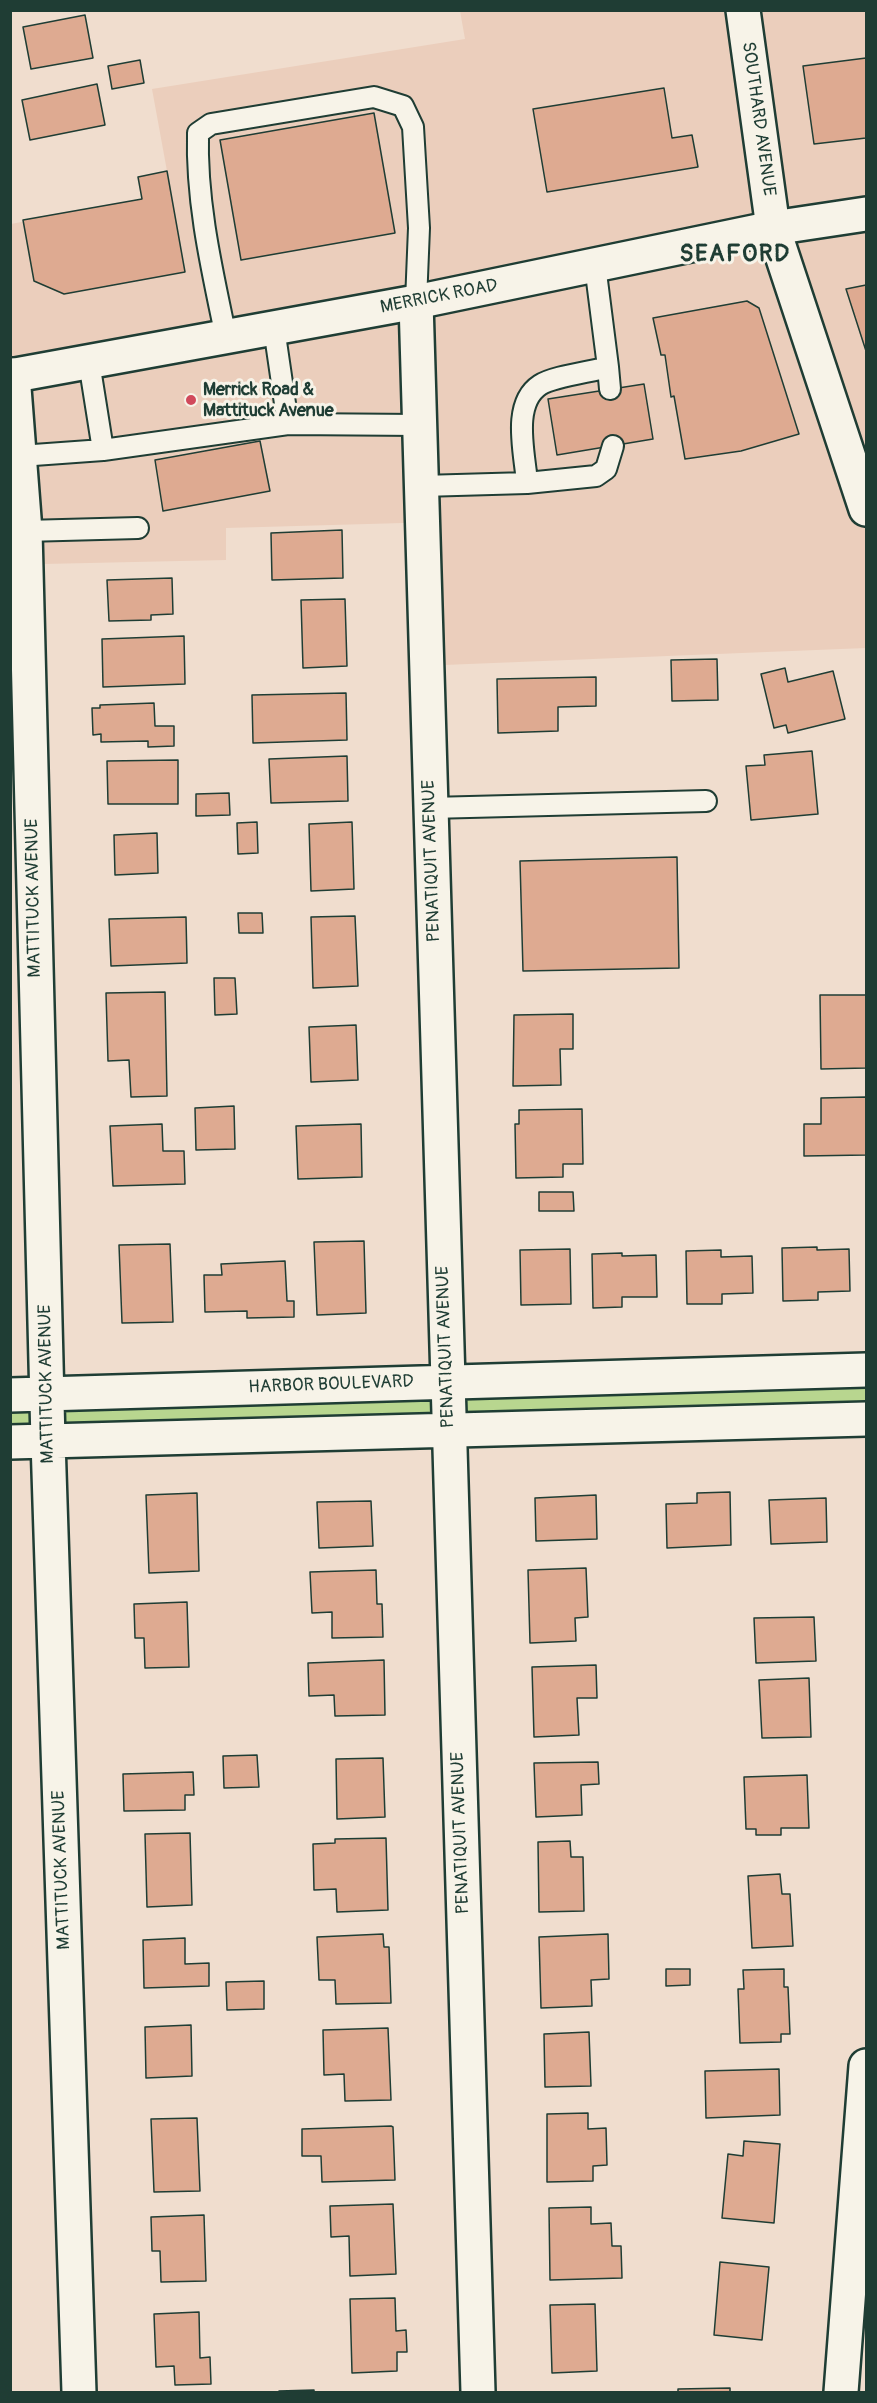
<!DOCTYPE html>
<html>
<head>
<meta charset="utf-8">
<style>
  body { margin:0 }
  #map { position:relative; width:877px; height:2403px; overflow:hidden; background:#f0ddce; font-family:Pangolin,sans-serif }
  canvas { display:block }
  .frame { position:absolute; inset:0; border:12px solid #1f3d34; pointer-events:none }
</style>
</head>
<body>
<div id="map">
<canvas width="877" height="2403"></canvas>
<div class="frame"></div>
</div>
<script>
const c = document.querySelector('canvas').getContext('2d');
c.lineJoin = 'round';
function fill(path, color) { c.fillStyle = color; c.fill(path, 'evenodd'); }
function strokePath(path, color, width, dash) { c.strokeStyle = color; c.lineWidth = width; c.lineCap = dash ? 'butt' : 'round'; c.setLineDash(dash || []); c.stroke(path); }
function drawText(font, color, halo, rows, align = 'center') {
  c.font = font + ' Pangolin,sans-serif'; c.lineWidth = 6; c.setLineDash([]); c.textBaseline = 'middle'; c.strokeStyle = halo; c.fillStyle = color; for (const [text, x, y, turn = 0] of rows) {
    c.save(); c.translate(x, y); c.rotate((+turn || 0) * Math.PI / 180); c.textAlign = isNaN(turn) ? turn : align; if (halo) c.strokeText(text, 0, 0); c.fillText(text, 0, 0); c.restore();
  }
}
fill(new Path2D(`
  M 460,11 L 866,11 L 866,648 L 444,665 L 438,522 L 226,528 L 226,560 L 43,564 L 42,581 L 11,582 L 11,224 L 142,199 L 138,177 L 167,171 L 152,89 L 465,39 Z`), '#ebcebc');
fill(new Path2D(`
  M 866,1377 L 866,1411 L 458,1423 L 457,1388 Z
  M 439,1388 L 441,1423 L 56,1435 L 55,1399 Z
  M 41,1399 L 42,1434 L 11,1435 L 10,1400 Z`), '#b8d68f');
const building = new Path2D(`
  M 85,15 L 93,58 L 31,69 L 23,27 Z
  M 866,58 L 866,138 L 814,144 L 803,66 Z
  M 140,60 L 144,83 L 112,89 L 108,66 Z
  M 97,84 L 105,125 L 30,140 L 22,100 Z
  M 664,88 L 672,138 L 692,135 L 698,167 L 547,192 L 533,109 Z
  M 374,113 L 395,233 L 241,260 L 220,140 Z
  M 167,171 L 185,272 L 64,294 L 34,281 L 23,220 L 142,199 L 138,177 Z
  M 866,285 L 866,351 L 846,289 Z
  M 747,301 L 759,308 L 799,434 L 741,451 L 685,459 L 674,396 L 671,397 L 665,355 L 661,355 L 653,318 Z
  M 644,384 L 653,439 L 557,455 L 548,399 Z
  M 260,441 L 270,491 L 163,511 L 155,460 Z
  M 342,530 L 343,578 L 272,580 L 271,533 Z
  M 172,578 L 173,614 L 151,615 L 151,620 L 109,621 L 107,580 Z
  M 345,599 L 347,666 L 303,668 L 301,600 Z
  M 184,636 L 185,684 L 103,687 L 102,639 Z
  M 717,659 L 718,700 L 672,701 L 671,660 Z
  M 785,668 L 788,682 L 833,671 L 845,719 L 788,733 L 786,725 L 774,728 L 761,674 Z
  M 596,677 L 596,706 L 558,707 L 558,731 L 498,733 L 497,679 Z
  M 346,693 L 347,740 L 253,743 L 252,695 Z
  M 154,703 L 155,726 L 174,726 L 174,746 L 148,747 L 148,741 L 101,742 L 101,734 L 93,735 L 92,708 L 100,708 L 100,705 Z
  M 812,751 L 818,814 L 751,820 L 746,766 L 765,765 L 764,755 Z
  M 347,756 L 348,801 L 271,803 L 269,759 Z
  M 178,760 L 178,804 L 108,804 L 107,761 Z
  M 229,793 L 230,815 L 196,816 L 196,794 Z
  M 257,822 L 258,853 L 238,854 L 237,823 Z
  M 352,822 L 354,889 L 311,891 L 309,824 Z
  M 157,833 L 158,873 L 115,875 L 114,835 Z
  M 677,857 L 679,968 L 523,971 L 520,861 Z
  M 238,913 L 262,913 L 263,933 L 239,933 Z
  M 355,916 L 358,986 L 313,988 L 311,917 Z
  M 186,917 L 187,963 L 111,966 L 109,919 Z
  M 214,978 L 235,978 L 237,1014 L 215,1015 Z
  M 165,992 L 167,1096 L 131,1097 L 129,1060 L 108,1061 L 106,993 Z
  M 820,995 L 866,995 L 866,1068 L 821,1069 Z
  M 573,1014 L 573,1049 L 560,1049 L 561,1085 L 513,1086 L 514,1015 Z
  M 356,1025 L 358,1080 L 311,1082 L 309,1027 Z
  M 866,1097 L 866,1155 L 804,1156 L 804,1124 L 821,1124 L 821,1098 Z
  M 234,1106 L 235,1149 L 196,1150 L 195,1108 Z
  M 582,1109 L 583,1164 L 563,1164 L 563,1177 L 516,1178 L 515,1124 L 519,1124 L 519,1110 Z
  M 162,1124 L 163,1151 L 184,1151 L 185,1184 L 113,1186 L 110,1126 Z
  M 361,1124 L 362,1177 L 298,1179 L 296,1126 Z
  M 539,1192 L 573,1192 L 574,1211 L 539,1211 Z
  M 364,1241 L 366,1313 L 317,1315 L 314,1242 Z
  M 170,1244 L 173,1322 L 122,1323 L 119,1245 Z
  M 817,1247 L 817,1250 L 849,1249 L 850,1291 L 818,1292 L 818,1300 L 783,1301 L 782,1248 Z
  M 570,1249 L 571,1304 L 521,1305 L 520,1250 Z
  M 721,1250 L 721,1257 L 752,1256 L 753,1293 L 722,1294 L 722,1304 L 687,1304 L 686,1251 Z
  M 622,1253 L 622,1256 L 656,1255 L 657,1297 L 622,1297 L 622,1307 L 593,1308 L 592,1254 Z
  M 285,1261 L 287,1301 L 294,1301 L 294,1317 L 247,1318 L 247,1311 L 205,1312 L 204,1275 L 222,1275 L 221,1264 Z
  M 730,1492 L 731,1545 L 667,1548 L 666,1504 L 697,1503 L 697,1493 Z
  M 197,1493 L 199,1571 L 149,1573 L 146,1495 Z
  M 596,1495 L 597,1539 L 536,1541 L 535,1498 Z
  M 826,1498 L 827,1542 L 771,1544 L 769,1500 Z
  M 371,1501 L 373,1546 L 319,1548 L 317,1502 Z
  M 586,1568 L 588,1617 L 575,1618 L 576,1641 L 530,1643 L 528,1570 Z
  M 376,1570 L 377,1604 L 382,1604 L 383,1637 L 332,1638 L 332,1612 L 312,1613 L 310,1572 Z
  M 187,1602 L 189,1667 L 145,1668 L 144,1638 L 135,1638 L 134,1604 Z
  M 814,1617 L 816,1661 L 756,1663 L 754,1618 Z
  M 384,1660 L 385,1715 L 335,1716 L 334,1695 L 309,1696 L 308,1663 Z
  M 596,1665 L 597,1698 L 577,1698 L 579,1735 L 534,1737 L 532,1667 Z
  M 809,1678 L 811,1737 L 762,1738 L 759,1680 Z
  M 257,1755 L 259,1787 L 224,1788 L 223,1756 Z
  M 383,1758 L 385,1817 L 337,1819 L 336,1759 Z
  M 598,1762 L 599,1784 L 581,1785 L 582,1815 L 536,1817 L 534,1763 Z
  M 193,1772 L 194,1795 L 185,1795 L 185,1810 L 124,1811 L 123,1774 Z
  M 807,1775 L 809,1828 L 781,1828 L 781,1835 L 756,1835 L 756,1829 L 746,1829 L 744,1777 Z
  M 190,1833 L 192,1905 L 147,1907 L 145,1834 Z
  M 386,1838 L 388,1910 L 337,1912 L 336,1889 L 314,1890 L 313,1844 L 335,1843 L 335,1839 Z
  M 570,1841 L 571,1857 L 583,1857 L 584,1911 L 539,1912 L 538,1842 Z
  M 780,1874 L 782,1894 L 790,1894 L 793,1946 L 752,1948 L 748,1876 Z
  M 383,1934 L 384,1947 L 389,1947 L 391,2003 L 336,2004 L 335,1980 L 319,1980 L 317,1937 Z
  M 608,1934 L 609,1979 L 591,1980 L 592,2006 L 541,2008 L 539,1937 Z
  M 185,1938 L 185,1964 L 209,1963 L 209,1986 L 144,1988 L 143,1940 Z
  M 666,1969 L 690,1969 L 690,1985 L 666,1986 Z
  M 784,1969 L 784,1987 L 788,1987 L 790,2034 L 781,2034 L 781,2042 L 740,2043 L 738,1989 L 744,1989 L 743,1970 Z
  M 264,1981 L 264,2009 L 227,2010 L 226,1982 Z
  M 191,2025 L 192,2076 L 146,2078 L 145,2027 Z
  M 388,2028 L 391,2100 L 345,2101 L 344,2074 L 324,2075 L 323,2030 Z
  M 589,2032 L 591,2086 L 545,2087 L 544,2034 Z
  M 779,2069 L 780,2115 L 706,2118 L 705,2071 Z
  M 588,2113 L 588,2129 L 606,2128 L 607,2165 L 593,2166 L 593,2181 L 547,2182 L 547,2114 Z
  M 197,2118 L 200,2191 L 154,2192 L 151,2119 Z
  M 391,2126 L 393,2127 L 395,2180 L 322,2182 L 321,2156 L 302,2156 L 302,2129 Z
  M 744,2141 L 780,2144 L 774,2223 L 722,2218 L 728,2154 L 743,2156 Z
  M 393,2204 L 396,2274 L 350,2276 L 349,2236 L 331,2237 L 330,2206 Z
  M 591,2207 L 591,2224 L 611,2223 L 612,2246 L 621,2246 L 622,2278 L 550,2280 L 549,2208 Z
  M 204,2215 L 206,2281 L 161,2282 L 160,2251 L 152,2251 L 151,2217 Z
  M 720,2262 L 769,2267 L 762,2340 L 714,2335 Z
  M 395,2298 L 396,2331 L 406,2330 L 407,2352 L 397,2352 L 397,2371 L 352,2373 L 350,2299 Z
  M 595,2304 L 597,2371 L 552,2373 L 550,2305 Z
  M 199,2312 L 200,2358 L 210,2357 L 211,2384 L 175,2385 L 174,2366 L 156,2367 L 154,2314 Z
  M 730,2388 L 730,2392 L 678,2392 L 678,2389 Z
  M 314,2390 L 314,2392 L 279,2392 L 279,2391 Z`);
fill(building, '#deaa91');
strokePath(building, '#1f3d34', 1.5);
const lane = new Path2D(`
  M 226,337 C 212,270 196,202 198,133 L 211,124 L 374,97 L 403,106 L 413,127 L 419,228 L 416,302
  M 89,362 L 103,450 L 288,424 L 274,328
  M 608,367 L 610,389
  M 288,424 L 420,425
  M 20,456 L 103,450
  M 527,483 C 525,454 511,404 540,385 C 554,376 591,372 608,367 L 595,265
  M 422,486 L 527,483 L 596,476 L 606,469 L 613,446
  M 25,531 L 138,528
  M 430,808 L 706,801`);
const street = new Path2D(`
  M 743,10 L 773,228 L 866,509
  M 416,302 L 478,2392
  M 13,375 L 25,531 L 48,1441 L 79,2392
  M 10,1395 L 866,1370
  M 10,1442 L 866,1419
  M 841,2392 L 866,2066`);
const primary = new Path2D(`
  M 10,376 L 416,302 L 773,228 L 866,214`);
strokePath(lane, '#1f3d34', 24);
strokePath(street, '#1f3d34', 38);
strokePath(primary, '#1f3d34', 38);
strokePath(lane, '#f7f3e8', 20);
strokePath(street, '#f7f3e8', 33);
strokePath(primary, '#f7f3e8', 33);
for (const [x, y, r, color] of [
  [191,400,6,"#d1495b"]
]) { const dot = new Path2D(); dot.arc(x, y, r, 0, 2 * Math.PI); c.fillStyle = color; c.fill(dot); strokePath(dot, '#f7f3e8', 2); }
drawText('18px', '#1f3d34', '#f7f3e8', [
  ["SOUTHARD AVENUE",758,119,82],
  ["MERRICK ROAD",439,297,-11],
  ["PENATIQUIT AVENUE",432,861,-92],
  ["MATTITUCK AVENUE",34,898,-91],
  ["PENATIQUIT AVENUE",446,1347,-92],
  ["MATTITUCK AVENUE",47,1384,-91],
  ["HARBOR BOULEVARD",331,1385,-2],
  ["PENATIQUIT AVENUE",461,1833,-92],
  ["MATTITUCK AVENUE",62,1870,-92]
]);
drawText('bold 18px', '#1f3d34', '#f7f3e8', [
  ["Merrick Road &",203,390],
  ["Mattituck Avenue",203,411]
], 'left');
c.letterSpacing = '1.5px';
drawText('bold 24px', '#1f3d34', '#f7f3e8', [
  ["SEAFORD",735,255]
]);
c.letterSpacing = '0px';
</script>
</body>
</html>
